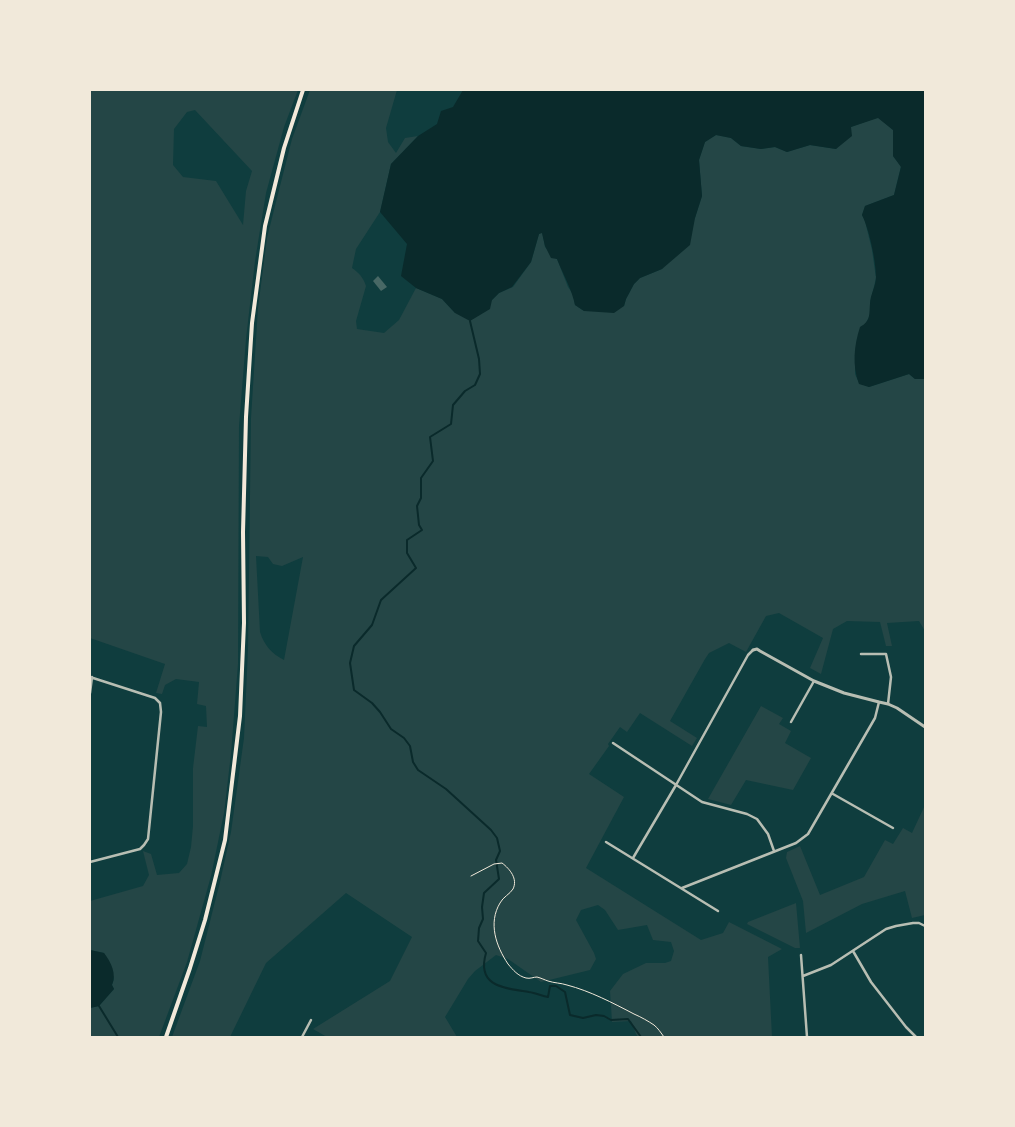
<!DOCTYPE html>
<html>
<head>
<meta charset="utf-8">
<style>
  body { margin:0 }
  #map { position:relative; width:1015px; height:1127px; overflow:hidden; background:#0f3d3e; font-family:Jost,sans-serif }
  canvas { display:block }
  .frame { position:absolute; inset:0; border:91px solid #f1e9da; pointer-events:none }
</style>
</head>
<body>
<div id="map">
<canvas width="1015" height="1127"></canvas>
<div class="frame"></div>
</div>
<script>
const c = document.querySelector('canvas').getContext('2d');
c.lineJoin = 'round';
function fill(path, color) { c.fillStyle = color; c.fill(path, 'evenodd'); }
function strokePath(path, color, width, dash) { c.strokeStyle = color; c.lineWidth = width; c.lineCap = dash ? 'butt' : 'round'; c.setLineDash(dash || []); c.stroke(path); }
fill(new Path2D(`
  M 90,90 L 298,90 L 284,127 L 266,193 L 255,261 L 246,339 L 239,426 L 238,664 L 231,754 L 224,813 L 211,876 L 187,962 L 159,1037 L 90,1037 L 90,1008 L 99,1006 L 114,989 L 112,985 L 114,979 L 104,953 L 90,950 L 90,901 L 143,886 L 149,875 L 143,851 L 151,854 L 157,875 L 179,873 L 187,864 L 191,847 L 193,826 L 193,768 L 198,726 L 207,727 L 206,706 L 197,704 L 199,682 L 176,679 L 165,685 L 162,694 L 156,693 L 165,664 L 90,638 ZM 195,110 L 252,171 L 246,191 L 243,225 L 216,181 L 183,177 L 173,165 L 174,129 L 187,112 Z
  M 310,90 L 397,90 L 386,128 L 388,142 L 396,153 L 405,138 L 418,136 L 391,164 L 380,212 L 356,249 L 352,268 C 359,273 363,277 366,286 L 356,321 L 357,329 L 384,333 L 399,320 L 416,288 L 442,299 L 455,313 L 492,300 L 499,293 L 513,287 L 531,262 L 539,234 L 542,232 L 545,247 L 557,259 L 568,287 L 573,294 L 575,305 L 584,311 L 594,311 L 624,306 L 626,299 L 634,284 L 640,278 L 662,269 L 695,218 L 702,196 L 699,160 L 705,142 L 716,135 L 731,138 L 741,146 L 761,149 L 775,147 L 787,152 L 810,145 L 836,149 L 851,127 L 878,117 L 893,130 L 893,156 L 901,166 L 894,195 L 865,206 L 862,215 L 865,221 L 872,250 L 876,278 L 870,304 L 870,315 L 865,325 L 855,359 L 855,374 L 859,383 L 869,387 L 909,374 L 915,379 L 925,379 L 925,631 L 919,621 L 887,623 L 892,646 L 886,646 L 880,622 L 847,621 L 833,629 L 821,674 L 810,668 L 823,638 L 779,613 L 766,616 L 746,652 L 729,643 L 709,653 L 705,659 L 670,721 L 697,738 L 692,746 L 640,713 L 627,732 L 620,727 L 608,744 L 609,746 L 589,774 L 624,797 L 586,868 L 701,940 L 723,933 L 729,922 L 782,949 L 768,957 L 772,1037 L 638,1037 L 636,1034 L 631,1021 L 612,1022 L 610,991 L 623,974 L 646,963 L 665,963 L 671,961 L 674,951 L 671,942 L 653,940 L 647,925 L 618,930 L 605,910 L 598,905 L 581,910 L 576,920 L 594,953 L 596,959 L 590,970 L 541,982 L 508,959 L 496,955 L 475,971 L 468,979 L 445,1017 L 457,1037 L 327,1037 L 313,1029 L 390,981 L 412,937 L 346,893 L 266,963 L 230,1037 L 172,1037 L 200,961 L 220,882 L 231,832 L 244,738 L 248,649 L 251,418 L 258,308 L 267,238 L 278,194 L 292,139 ZM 256,556 L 268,557 L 273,564 L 282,566 L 303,557 L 284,660 C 272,654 264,645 260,632 Z
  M 761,706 L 783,718 L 779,724 L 791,731 L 785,743 L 811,758 L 793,790 L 746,780 L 731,805 L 708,799 Z
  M 925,805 L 925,915 L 912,918 L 905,891 L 862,904 L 806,933 L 803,901 L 786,858 L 787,852 L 800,846 L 820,895 L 864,877 L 885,840 L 893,844 L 903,828 L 912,833 Z
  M 796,903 L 800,948 L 795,948 L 747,924 L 748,922 Z`), '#244646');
fill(new Path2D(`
  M 463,90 L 925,90 L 925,379 L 915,379 L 909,374 L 869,387 L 859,384 C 852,366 854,345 860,327 C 871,321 869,314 870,304 C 870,295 876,286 876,277 C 876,261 869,229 862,215 L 865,206 L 894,195 L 901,167 L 893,156 L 893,130 L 878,118 L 851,127 L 852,136 L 836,149 L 810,145 L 787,152 L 775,147 L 761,149 L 741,146 L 731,138 L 716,135 L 705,142 L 699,160 L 702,196 L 695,218 L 690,245 L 662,269 L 640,278 L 634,284 L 626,299 L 624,306 L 614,313 L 584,311 L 575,305 C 572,290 563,274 557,259 L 551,258 L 545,246 L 542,233 L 539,234 L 531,262 L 512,287 L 499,293 L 492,300 L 490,309 L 470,321 L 455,313 L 442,299 L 416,288 L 401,276 L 407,244 L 380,212 L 391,164 L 418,136 L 437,124 L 441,111 L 453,107 Z
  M 90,950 L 104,953 C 111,962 117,974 112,985 L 114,989 L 99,1006 L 90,1008 Z`), '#0a2a2b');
strokePath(new Path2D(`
  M 470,321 L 479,359 L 480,374 L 475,385 L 465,391 L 453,405 L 451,424 L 430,437 L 433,461 L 421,478 L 421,498 L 417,506 L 419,525 L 422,530 L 407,540 L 407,553 L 416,568 L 381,600 L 372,625 L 354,646 L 350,663 L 354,690 L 372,703 L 380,712 L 391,729 L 404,738 L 410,746 L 413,762 L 418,770 L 446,789 L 457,799 L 491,830 L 497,838 L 500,851 L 496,860 L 499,879 L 484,893 L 482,907 L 483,919 L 479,928 L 478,941 L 486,953 C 476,987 505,988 529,992 C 536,993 542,996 548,997 L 550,986 L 556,986 L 565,992 L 570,1015 L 583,1018 L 596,1015 L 604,1016 L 611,1020 L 628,1019 L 641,1037
  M 99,1006 L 118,1037`), '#0a2a2b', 2);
fill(new Path2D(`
  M 378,276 L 387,287 L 381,291 L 373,281 Z`), '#486865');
strokePath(new Path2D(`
  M 471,876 L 494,864 L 502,863 C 510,869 518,879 513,889 C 510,894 503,897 500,903 C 488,923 496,946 508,964 C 513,970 518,976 526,978 C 530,979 534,977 537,977 C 541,978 545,980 548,981 C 554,983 561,983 567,985 C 590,991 613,1003 634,1014 C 641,1017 648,1021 654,1025 C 658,1028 661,1033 664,1037`), '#f1e9da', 1);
strokePath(new Path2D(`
  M 861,654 L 886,654 L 891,677 L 888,704
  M 90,677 L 155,698 L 160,703 L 161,712 L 148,839 L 144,845 L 140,849 L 90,862
  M 90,693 L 92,677
  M 791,722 L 814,681
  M 613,743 L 702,802 L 747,814 L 757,819 L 768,834 L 774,851
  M 833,794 L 893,828
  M 606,842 L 718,911
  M 633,858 L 676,785 L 748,655 L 753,650
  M 682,888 L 796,843 L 808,834 L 875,718 L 879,702
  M 853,951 L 871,982 L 906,1027 L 916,1037
  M 801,955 L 807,1037
  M 803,976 L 831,965 L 886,929 L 896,926 L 913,923 L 919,923 L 925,926
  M 302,1037 L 311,1020`), '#b8beb3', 2.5);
strokePath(new Path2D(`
  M 753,650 L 757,649 L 760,651 L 814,681 L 844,693 L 879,702 L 888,704 L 897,708 L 925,727`), '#b8beb3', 3);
strokePath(new Path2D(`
  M 166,1037 L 190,968 L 205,920 L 225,840 L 240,716 L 244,623 L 243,532 L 246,417 L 252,323 L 265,226 L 284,148 L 303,90`), '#f1e9da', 4);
</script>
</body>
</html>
